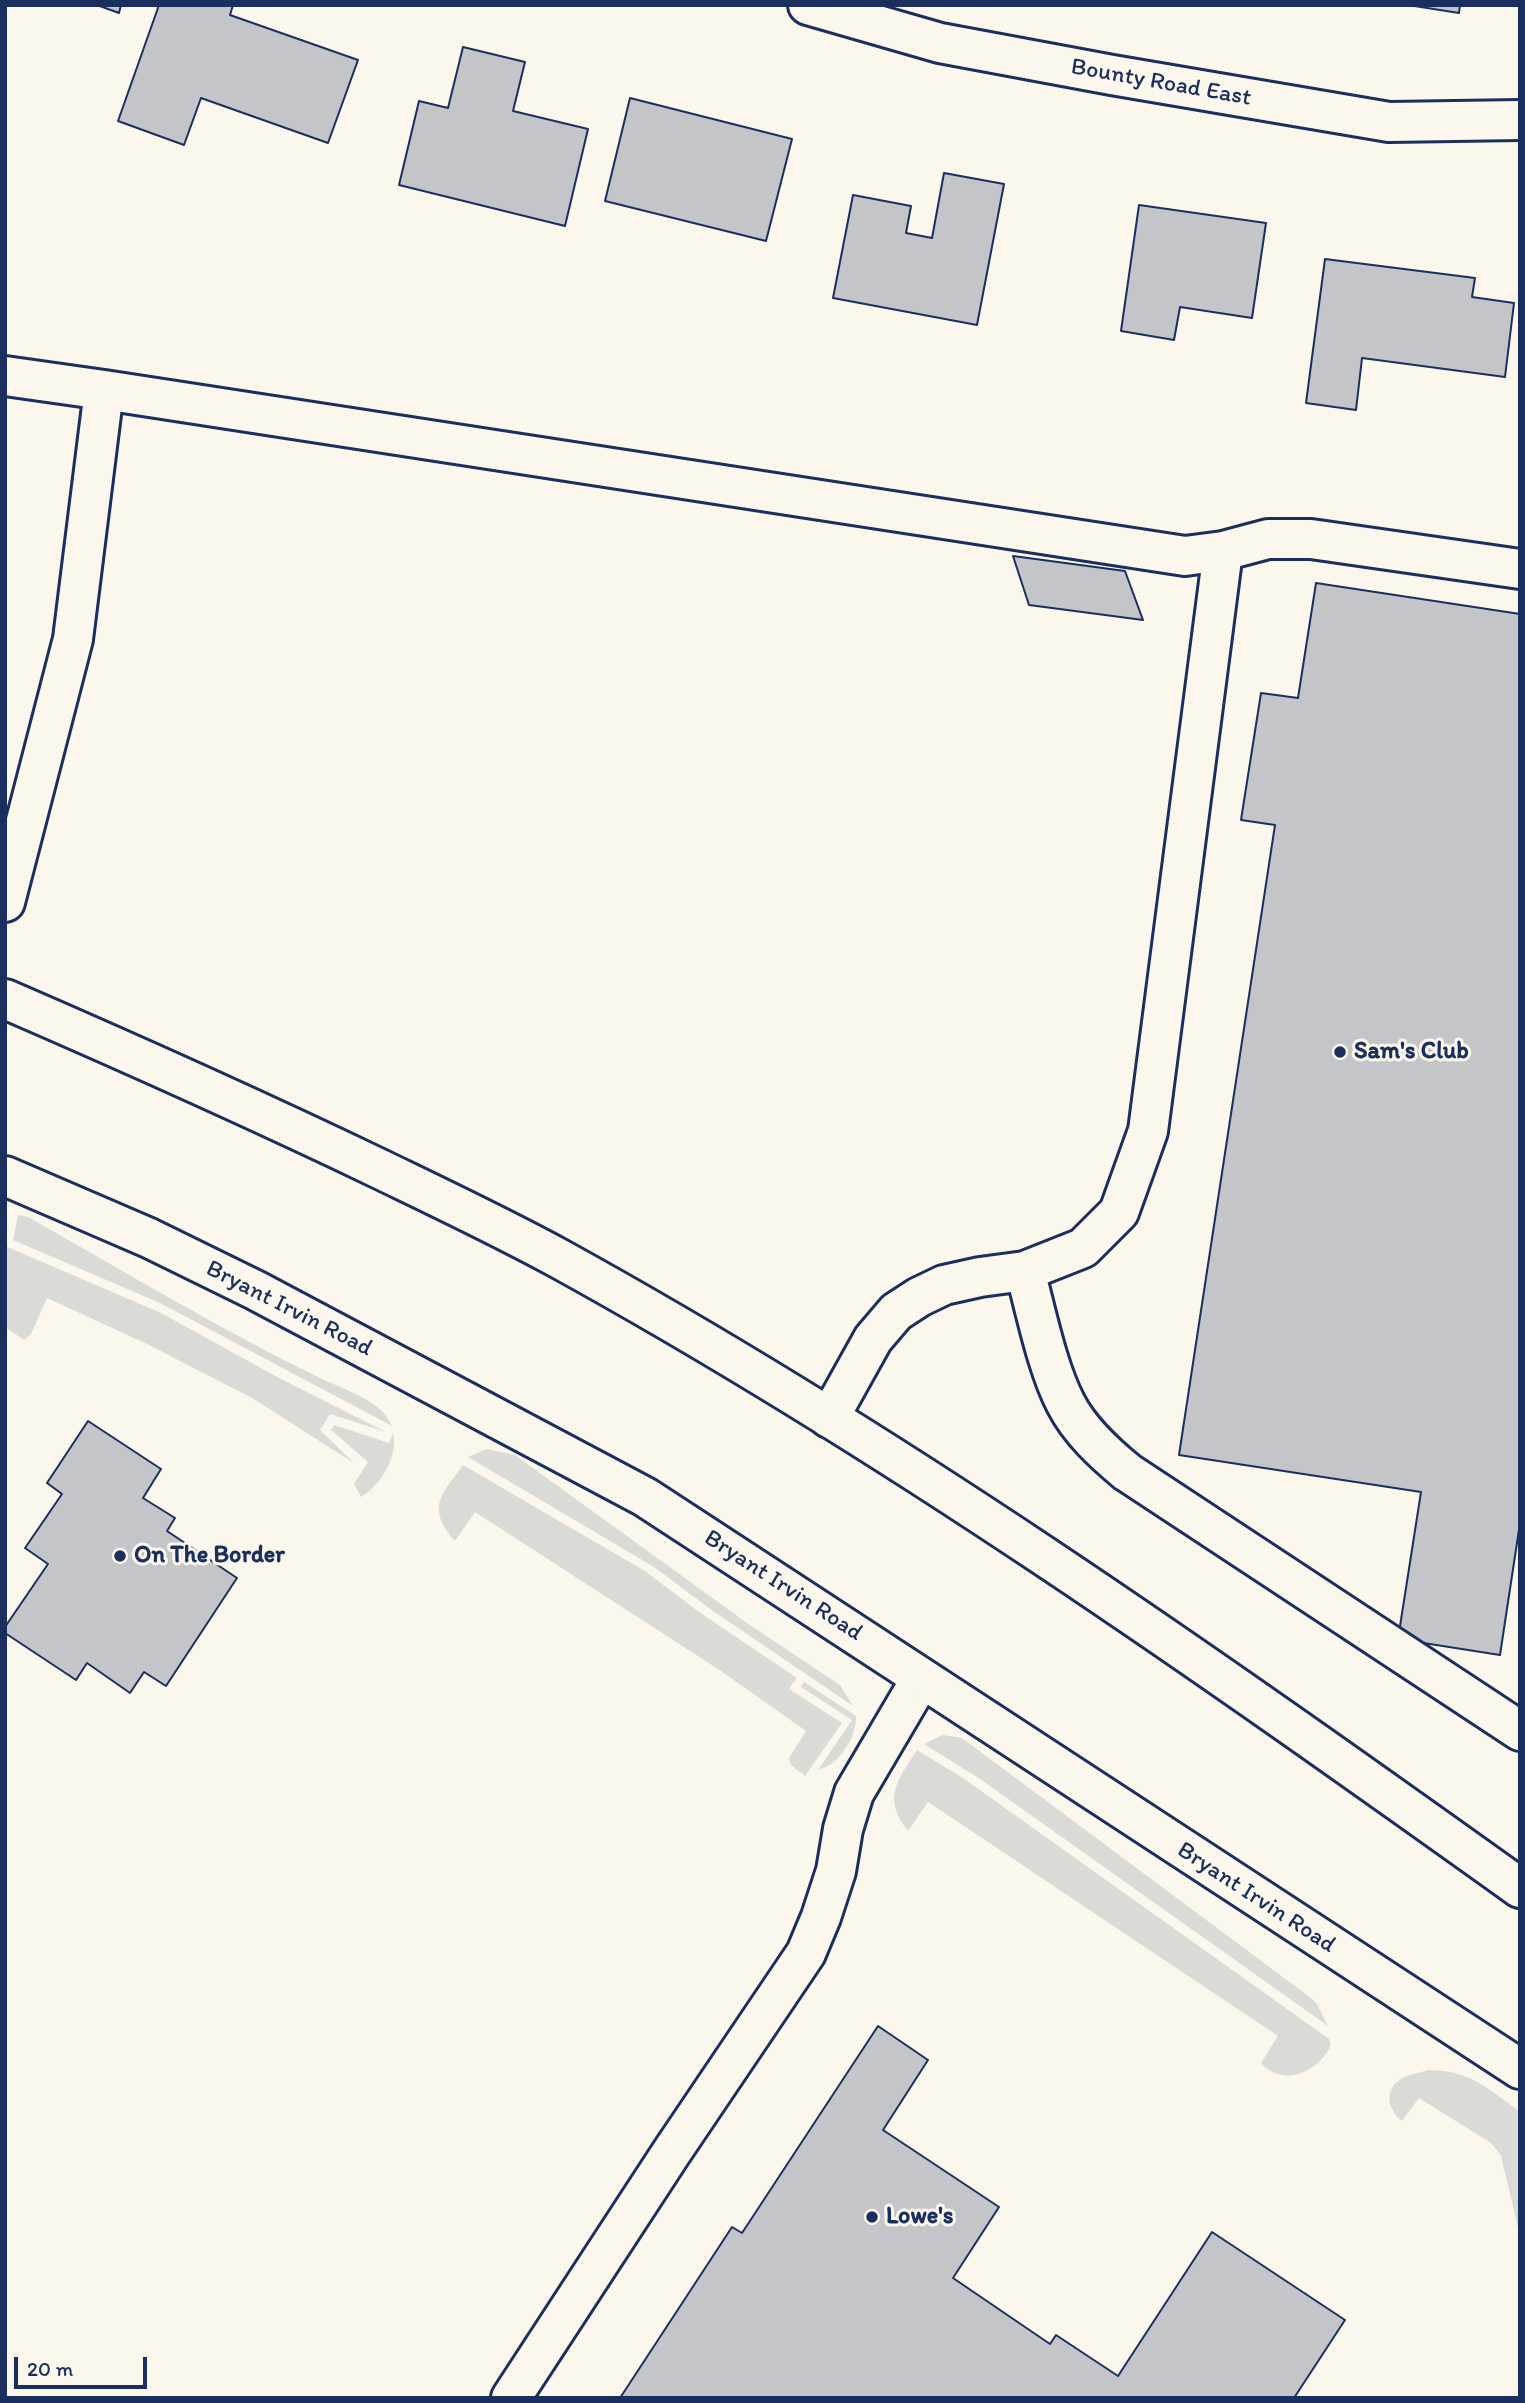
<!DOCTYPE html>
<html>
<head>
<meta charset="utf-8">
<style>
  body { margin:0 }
  #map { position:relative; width:1525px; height:2403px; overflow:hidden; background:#fbf7ec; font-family:Itim,sans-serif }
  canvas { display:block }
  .frame { position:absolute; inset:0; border:7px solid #1b2f5e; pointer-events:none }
  .scale { position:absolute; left:14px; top:2357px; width:133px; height:32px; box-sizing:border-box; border:4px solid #1b2f5e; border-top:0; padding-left:9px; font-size:21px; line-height:24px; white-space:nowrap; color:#1b2f5e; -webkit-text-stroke:5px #fbf7ec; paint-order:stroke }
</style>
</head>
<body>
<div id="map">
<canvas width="1525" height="2403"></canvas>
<div class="frame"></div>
<div class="scale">20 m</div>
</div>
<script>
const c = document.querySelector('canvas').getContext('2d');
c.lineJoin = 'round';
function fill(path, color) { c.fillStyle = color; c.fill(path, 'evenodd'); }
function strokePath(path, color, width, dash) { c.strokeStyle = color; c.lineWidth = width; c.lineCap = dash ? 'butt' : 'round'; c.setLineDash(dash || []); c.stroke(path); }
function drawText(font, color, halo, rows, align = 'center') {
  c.font = font + ' Itim,sans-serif'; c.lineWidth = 6; c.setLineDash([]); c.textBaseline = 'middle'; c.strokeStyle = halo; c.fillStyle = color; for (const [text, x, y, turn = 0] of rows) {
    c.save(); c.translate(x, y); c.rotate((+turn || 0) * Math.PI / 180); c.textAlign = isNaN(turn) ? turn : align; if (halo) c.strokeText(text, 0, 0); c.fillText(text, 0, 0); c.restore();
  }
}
fill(new Path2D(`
  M 18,1215 L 28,1217 C 124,1271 219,1329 318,1377 C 342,1389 382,1400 392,1426 L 160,1303 L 13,1240 Z
  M 5,1246 L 161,1313 L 279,1378 L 386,1432 L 330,1414 L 320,1430 L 354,1463 L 252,1398 L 147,1344 L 47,1298 L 31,1334 L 24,1340 L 5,1327 Z
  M 334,1425 L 389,1443 L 393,1433 C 399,1456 380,1486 361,1497 L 354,1484 L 368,1462 L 331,1430 Z
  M 487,1449 L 515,1455 L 747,1623 L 840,1685 L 853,1706 L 713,1611 L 654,1567 L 468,1457 Z
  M 463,1465 L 645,1571 L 699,1612 L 797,1678 L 789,1689 L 842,1723 L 805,1776 L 791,1765 L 789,1758 L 806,1731 L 721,1671 L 475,1512 L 455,1541 C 426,1508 441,1495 463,1465 Z
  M 804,1682 L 856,1716 C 857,1737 839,1765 818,1770 L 852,1720 L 801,1687 Z
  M 943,1735 L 962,1738 L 1311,1998 L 1317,2004 L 1328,2026 L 980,1779 L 924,1744 Z
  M 917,1750 L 963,1778 L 1329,2039 L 1331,2045 C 1319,2072 1283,2088 1261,2063 L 1278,2036 L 928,1802 L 908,1831 C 882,1798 897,1781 917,1750 Z
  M 1428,2070 C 1467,2070 1485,2086 1515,2108 L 1520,2114 L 1520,2236 L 1501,2156 L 1496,2149 L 1491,2143 L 1419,2098 L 1402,2121 C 1388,2110 1383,2090 1401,2079 C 1409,2074 1420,2073 1428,2070 Z`), '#dadad7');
const building = new Path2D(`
  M 97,5 L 121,5 L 119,13 Z
  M 159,5 L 233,5 L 230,15 L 358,60 L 328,143 L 201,98 L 184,145 L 118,121 Z
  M 1408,5 L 1460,5 L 1459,13 Z
  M 463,47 L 525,62 L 513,111 L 588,129 L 565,226 L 399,185 L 419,101 L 448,108 Z
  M 630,98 L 792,139 L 766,241 L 605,201 Z
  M 944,173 L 1004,184 L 977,325 L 833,298 L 853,195 L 911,206 L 906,233 L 932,238 Z
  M 1139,205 L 1266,223 L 1252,318 L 1180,307 L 1174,340 L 1121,331 Z
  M 1325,259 L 1475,278 L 1472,297 L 1514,303 L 1505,377 L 1362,358 L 1356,410 L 1306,403 Z
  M 1013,556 L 1125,571 L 1143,620 L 1029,605 Z
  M 1316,583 L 1520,614 L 1520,1523 L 1500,1655 L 1398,1639 L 1421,1492 L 1179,1455 L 1275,825 L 1241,820 L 1261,693 L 1298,698 Z
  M 88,1421 L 161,1469 L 143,1498 L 175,1518 L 167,1531 L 237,1578 L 166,1686 L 144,1672 L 130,1693 L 87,1663 L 76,1680 L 5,1633 L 5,1627 L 48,1564 L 25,1548 L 62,1494 L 47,1483 Z
  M 878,2026 L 928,2060 L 883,2130 L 999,2207 L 953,2278 L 1050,2344 L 1056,2335 L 1118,2376 L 1212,2232 L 1345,2320 L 1294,2398 L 620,2398 L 732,2227 L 742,2233 Z`);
fill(building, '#c3c5c9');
strokePath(building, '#1b2f5e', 2);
const minor = new Path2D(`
  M 808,5 L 940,43 L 1112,75 L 1389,122 L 1520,120
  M 5,376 L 104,390
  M 5,902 L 73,639 L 104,390 L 1185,556 L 1223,551
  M 1025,1271 C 1036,1311 1047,1368 1066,1404 C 1080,1431 1104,1453 1127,1472 L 1520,1731
  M 829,1418 L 873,1339 L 896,1312 L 919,1297 L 944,1285 L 980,1277 L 1025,1271 L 1083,1248 L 1119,1212 L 1148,1131 L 1223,551 L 1268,539 L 1311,539 L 1520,569
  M 511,2398 L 671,2153 L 806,1953 L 821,1917 L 836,1871 L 843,1829 L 854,1793 L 921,1679`);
const major = new Path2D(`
  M 5,999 C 132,1054 259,1111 384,1171 C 442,1199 501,1227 558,1258 C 894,1443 1208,1665 1520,1888
  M 5,1176 L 149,1238 L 255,1290 L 645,1497 L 1520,2069`);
strokePath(minor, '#1b2f5e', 44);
strokePath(major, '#1b2f5e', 44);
strokePath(minor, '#fbf7ec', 38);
strokePath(major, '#fbf7ec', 38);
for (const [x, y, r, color] of [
  [1340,1052,7,"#1b2f5e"],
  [120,1556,7,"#1b2f5e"],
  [872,2217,7,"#1b2f5e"]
]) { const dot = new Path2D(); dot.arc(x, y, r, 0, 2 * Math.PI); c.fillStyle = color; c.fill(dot); strokePath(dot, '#fbf7ec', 2.5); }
drawText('24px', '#1b2f5e', '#fbf7ec', [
  ["Bounty Road East",1161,83,10],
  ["Bryant Irvin Road",289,1309,27],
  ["Bryant Irvin Road",783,1586,33],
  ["Bryant Irvin Road",1256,1898,33]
]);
drawText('bold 24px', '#1b2f5e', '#fbf7ec', [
  ["Sam's Club",1354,1052],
  ["On The Border",134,1556],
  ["Lowe's",886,2217]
], 'left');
</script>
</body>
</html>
